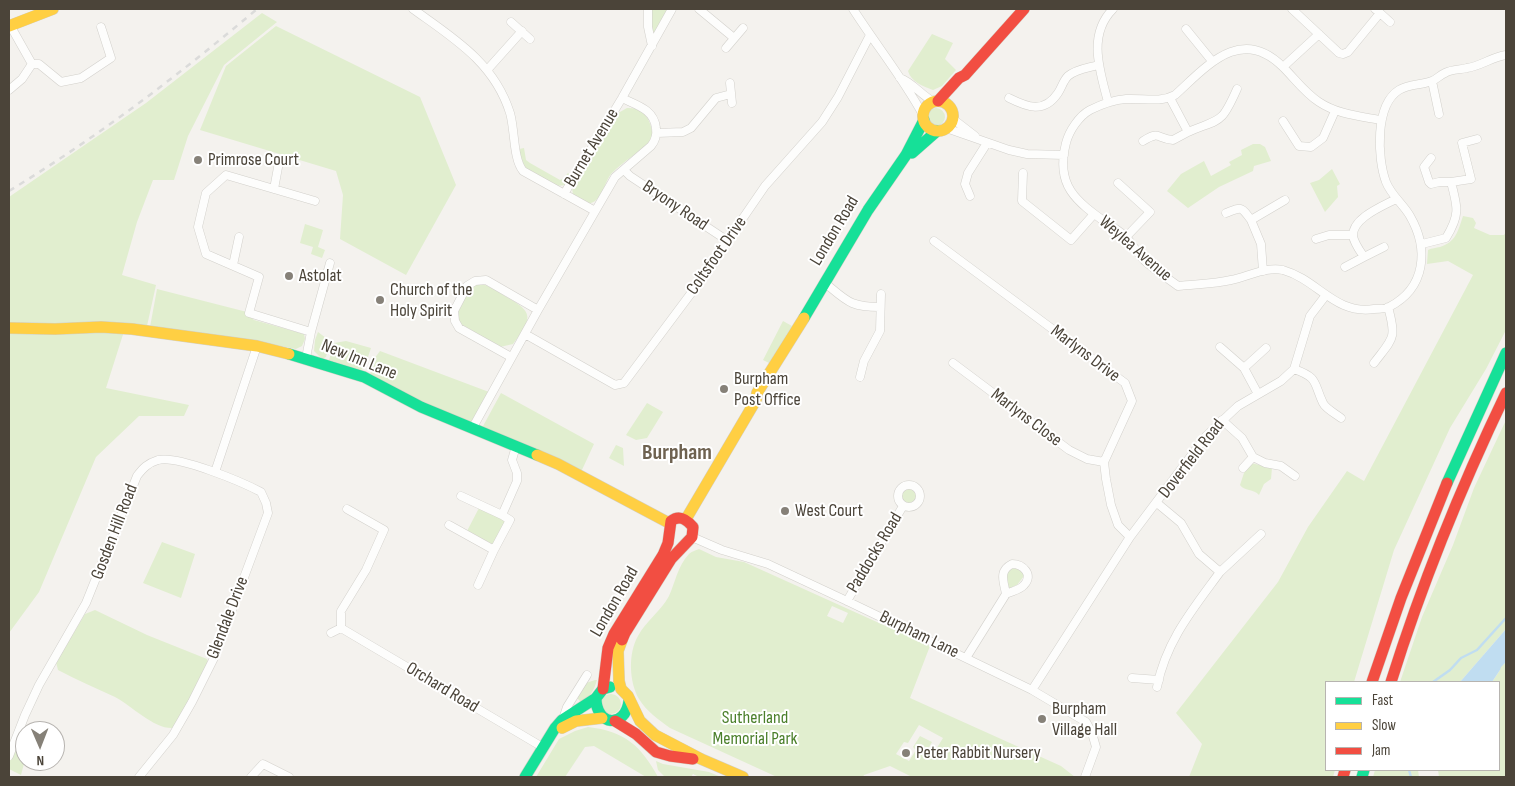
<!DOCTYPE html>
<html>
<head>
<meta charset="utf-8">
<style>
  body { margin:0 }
  #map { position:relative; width:1515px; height:786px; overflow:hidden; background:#f4f2ee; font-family:"Sofia Sans Condensed",sans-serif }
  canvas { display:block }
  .frame { position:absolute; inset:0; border:10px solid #4b4439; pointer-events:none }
  .legend { position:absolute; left:1325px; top:681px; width:175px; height:90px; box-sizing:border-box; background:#fff; border:1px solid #b7b4b0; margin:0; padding:6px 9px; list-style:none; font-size:15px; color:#4b4439 }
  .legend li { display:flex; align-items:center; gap:10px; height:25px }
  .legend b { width:25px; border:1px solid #b7b4b0 }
  .north { position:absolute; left:15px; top:721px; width:50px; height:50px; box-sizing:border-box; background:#fff; border:1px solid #b7b4b0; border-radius:50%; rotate:179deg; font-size:14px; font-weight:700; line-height:20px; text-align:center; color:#4b4439 }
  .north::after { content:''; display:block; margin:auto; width:18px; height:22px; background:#868178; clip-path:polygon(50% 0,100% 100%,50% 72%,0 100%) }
</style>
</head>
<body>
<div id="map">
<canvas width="1515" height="786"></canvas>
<div class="frame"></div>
<ul class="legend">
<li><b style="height:6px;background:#16e098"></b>Fast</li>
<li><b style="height:6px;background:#ffcf43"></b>Slow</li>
<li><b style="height:6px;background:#f24e42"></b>Jam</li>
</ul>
<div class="north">N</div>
</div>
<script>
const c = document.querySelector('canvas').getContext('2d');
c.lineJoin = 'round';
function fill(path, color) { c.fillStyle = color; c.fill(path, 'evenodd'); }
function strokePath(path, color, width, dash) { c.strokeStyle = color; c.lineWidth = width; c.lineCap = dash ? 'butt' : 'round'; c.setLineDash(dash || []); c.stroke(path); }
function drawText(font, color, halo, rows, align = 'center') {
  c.font = font + ' "Sofia Sans Condensed",sans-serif'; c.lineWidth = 4; c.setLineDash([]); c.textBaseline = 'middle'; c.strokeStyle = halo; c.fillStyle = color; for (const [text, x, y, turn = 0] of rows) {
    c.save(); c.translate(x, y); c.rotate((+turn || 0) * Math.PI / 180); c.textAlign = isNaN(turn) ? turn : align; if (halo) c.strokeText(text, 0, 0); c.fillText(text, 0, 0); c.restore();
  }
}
fill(new Path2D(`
  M 651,9 L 669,9 L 653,37 L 650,17 Z
  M 262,13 L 277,22 L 224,65 L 188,136 L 174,180 L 153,180 L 137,222 L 122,275 L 156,285 L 147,326 L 126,325 L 106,388 L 189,405 L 184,416 L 139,416 L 96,457 L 39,592 L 9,633 L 9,197 L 146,103 Z
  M 276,26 L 420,97 L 456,185 L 406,275 L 340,239 L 343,195 L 336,171 L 200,130 L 226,66 Z
  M 932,34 L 953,43 L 945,59 L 956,70 L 942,86 L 933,90 C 923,86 911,82 908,71 Z
  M 627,108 C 645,107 651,120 653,137 C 642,152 624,160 611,174 C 605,181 602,200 591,203 C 585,204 578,198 573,195 L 572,187 L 613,116 Z
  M927 117a9 9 0 1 1 18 0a9 9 0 1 1-18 0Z
  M 1253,144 L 1260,144 L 1265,147 L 1271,161 L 1254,166 L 1253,171 L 1219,187 L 1188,208 L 1167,191 L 1181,174 L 1204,161 L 1211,176 L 1231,165 L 1229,162 L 1242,155 L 1241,150 Z
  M 524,148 L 526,160 L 530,163 L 560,180 L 564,178 L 568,173 L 571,176 L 566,185 L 557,186 L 528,171 L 523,166 L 520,157 L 519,149 Z
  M 1332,169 L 1340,184 L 1337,186 L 1338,197 L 1325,212 L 1310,183 L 1319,180 Z
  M 1463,216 L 1473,218 L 1476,223 L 1474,228 L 1490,235 L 1504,235 L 1506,232 L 1506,330 L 1486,369 L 1450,428 L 1394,550 L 1354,682 L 1326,682 L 1326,770 L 1335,770 L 1333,777 L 1189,777 L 1202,744 L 1176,713 L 1278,582 L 1308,527 L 1347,471 L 1364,481 L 1473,275 L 1448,261 L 1427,264 L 1428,250 C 1432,248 1436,248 1440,247 C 1456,242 1458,231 1463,216 Z
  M 305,224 L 323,230 L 318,247 L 325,250 L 322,258 L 311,254 L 313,247 L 300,243 Z
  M 476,283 C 487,284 496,290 505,296 C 534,312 533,318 513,344 L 500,347 L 459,323 L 456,313 L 470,287 Z
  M 157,289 L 247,312 L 254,320 L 304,334 L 305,339 L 302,346 L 296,349 L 249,340 L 150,327 Z
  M 783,321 L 792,326 L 769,363 L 763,360 Z
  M 318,332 L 330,341 L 326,357 L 322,359 L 314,351 L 315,340 Z
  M 346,341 L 371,348 L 364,369 L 360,370 L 329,360 L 334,343 Z
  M 380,351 L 489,392 L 474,422 C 457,426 389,384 370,375 L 374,359 Z
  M 501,393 L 594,444 L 581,472 L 482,428 Z
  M 647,403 L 663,412 L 647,438 L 636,440 L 626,435 Z
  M 1506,420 L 1506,629 L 1460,682 L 1400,682 L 1422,617 L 1453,545 L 1474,488 Z
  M 616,445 L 623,448 L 624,466 L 609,458 Z
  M 1251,463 L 1272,468 L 1271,479 L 1264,484 L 1259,495 C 1254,489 1244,491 1240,485 L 1245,470 Z
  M901 496a8 8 0 1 1 16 0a8 8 0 1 1-16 0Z
  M 479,508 L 502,518 L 505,522 L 497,541 L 492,544 L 467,531 Z
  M 162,542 L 195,554 L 181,598 L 143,583 Z
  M 699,549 L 716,557 L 744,562 L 930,646 L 910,698 L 1061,766 L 1075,777 L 912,777 L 890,766 L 864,775 L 863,777 L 777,777 L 670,728 C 659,720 646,711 639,699 C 629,682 628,653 638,636 C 646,621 661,611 669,596 C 675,583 678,565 689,554 C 691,552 696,550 699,549 ZM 832,606 L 848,613 L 843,623 L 827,616 ZM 919,725 L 943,738 L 930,759 L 924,756 L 932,742 L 920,736 L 913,747 L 916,750 L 909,761 L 896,754 L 904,742 L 908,743 Z
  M 1013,567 L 1023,571 L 1024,576 L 1017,585 L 1008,589 L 1006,577 L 1008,569 Z
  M 95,610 L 147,635 L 207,659 L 209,665 L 174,728 C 155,730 132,706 115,697 C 96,688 77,680 58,670 L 56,662 L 85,614 Z
  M 1506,662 L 1506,777 L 1439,777 L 1438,770 L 1499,770 L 1499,682 L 1492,682 L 1500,670 L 1500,667 Z
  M 595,680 L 597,680 C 594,691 590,696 582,703 L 576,697 L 583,684 Z
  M601 704a10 10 0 1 1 20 0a10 10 0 1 1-20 0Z
  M 588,727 C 625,731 641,746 658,777 L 646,777 L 594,746 L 585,747 L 565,777 L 536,777 L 559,739 L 575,731 Z
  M 25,745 L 25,760 L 21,775 L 9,769 L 9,761 L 14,747 Z
  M 656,761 L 663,764 L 709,772 L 721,777 L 699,777 L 693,774 L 691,777 L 665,777 L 658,770 Z
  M 1375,770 L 1418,770 L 1419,777 L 1373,777 Z`), '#e1eecf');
fill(new Path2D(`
  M 1506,629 L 1506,662 L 1501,667 L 1500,670 L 1492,682 L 1460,682 Z`), '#c0ddf1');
strokePath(new Path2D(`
  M 1433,682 L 1450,670 L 1461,658 L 1477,650 L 1506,618
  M 1409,770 L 1411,777`), '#c0ddf1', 2.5);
const street = new Path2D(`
  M 413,9 C 453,38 494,62 510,113 C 515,130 513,159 523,171 L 595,211
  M 648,9 L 648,27 L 652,46
  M 699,9 L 734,38
  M 853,9 C 876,45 903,78 923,115
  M 1292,9 L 1339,53 L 1343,54 L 1348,52 L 1380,13 L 1375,9
  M 1380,13 L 1390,22
  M 511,22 L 530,39
  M 10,25 L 32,64 L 39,64 L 61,82 L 81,78 L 111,58 L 101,27
  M 1186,29 L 1212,61
  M 726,48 L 743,28
  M 1283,67 L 1319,34
  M 488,69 L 522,31
  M 900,78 C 913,83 921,95 934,102
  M 1432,81 L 1439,114
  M 730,83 L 732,103
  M 9,90 L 22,79 L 32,64
  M 1009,98 C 1027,107 1044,114 1058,93 C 1062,87 1063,81 1068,76 C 1076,69 1088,68 1098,65
  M 1170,98 L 1188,132 C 1221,118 1221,125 1237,89
  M 1108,102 C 1100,71 1087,35 1113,9
  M 953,119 L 975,136
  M 1380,120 C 1359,116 1337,114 1319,102 C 1305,93 1295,79 1283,67 C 1241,25 1207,66 1175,95 C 1160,103 1143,98 1126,99 C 1113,100 1102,104 1090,110 C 1079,116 1069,131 1066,143 C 1055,186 1076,201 1108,224 C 1114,228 1121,232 1126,237 C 1133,244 1137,254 1145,261 C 1155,270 1167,278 1178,286 C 1196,284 1214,284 1231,280 C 1247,277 1267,266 1283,270 C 1318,280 1335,315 1374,309 C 1379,309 1385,309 1389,307 C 1426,288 1429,249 1410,216 C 1403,204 1391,195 1386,182 C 1377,158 1375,105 1399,90 C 1409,84 1422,85 1432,81 C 1437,79 1440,75 1445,73 C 1452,69 1459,70 1467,68 C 1481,66 1492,57 1506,55
  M 1283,121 L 1299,146 L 1311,147 L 1323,138 L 1335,111
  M 946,128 L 1009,150 L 1027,154 L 1064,155
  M 657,133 L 683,132 L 691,128 L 716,98 L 731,94
  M 1143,141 C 1160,130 1157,139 1173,140 L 1188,132
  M 624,170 L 630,176 L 728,241
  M 1023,173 L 1022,201 L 1071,240 L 1094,214
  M 1451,182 L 1471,179 L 1462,143 L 1477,139
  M 1118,183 L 1150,212 L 1126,237
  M 274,189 L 279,162
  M 564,194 L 622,98 L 672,9
  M 970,196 L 965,184 L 968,173 L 987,143
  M 1226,213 C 1242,207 1241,206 1251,220
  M 1316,239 L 1329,235 L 1353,235
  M 934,241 L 1125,383 L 1132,401 L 1104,462 L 1106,479 L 1111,505 L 1118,525 L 1130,537
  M 1422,244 L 1446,238 C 1460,215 1458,208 1451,182 L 1439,182 L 1431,184 L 1429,182 L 1424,167 L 1431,158
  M 1384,247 L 1364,257 C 1360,251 1354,243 1353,236 C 1352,218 1383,206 1396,199
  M 233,265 L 239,237
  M 1345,267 L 1364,257
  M 1263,271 L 1261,244 L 1251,220 L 1285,200
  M 825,283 C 847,301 850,307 880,307
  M 311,332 L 249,313 L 259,277 L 206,254 L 198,227 L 206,193 L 226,175 L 315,201
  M 525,334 L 615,385 L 624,383 L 695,288 L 765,186 L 822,122 L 838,97 L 870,35
  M 1220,347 L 1244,368 L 1258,394
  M 511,357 L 459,328 L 455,321 L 454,311 L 467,286 L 475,281 L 486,280 L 538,310
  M 306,358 L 311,332 L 330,263
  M 953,363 L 1069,450 L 1087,459 L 1104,462
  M 1374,363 C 1393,338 1397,339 1388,307
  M 1244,368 L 1266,348
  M 1294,369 C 1319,378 1313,382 1323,403 C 1326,409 1336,414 1341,418
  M 860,377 L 864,361 L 880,331 L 881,294
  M 1222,420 L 1242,438 L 1253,457 L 1265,463 L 1281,466 L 1295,476
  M 472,429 L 538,310 L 615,177 L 651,146 C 656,140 657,135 656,128 C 654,109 636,105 622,98
  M 1243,468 L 1253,457
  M 215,472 L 257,346
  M898 496a11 11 0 1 1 22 0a11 11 0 1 1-22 0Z
  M 461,496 L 502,515
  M 449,525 L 494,550
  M 692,537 L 722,550 L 768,564 L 847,601 L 1032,690 L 1086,722 L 1092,733 L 1096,747 L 1085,777
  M 1012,564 C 1023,564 1034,575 1024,585 C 1020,590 1012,591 1006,594 C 1004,582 998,571 1012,564 Z
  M 1220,572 L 1261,534
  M 478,585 L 494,550 L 510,520 L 502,515 L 517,481 L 517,473 L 512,460 L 516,446
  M 847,601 L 903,506
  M 341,628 L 544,748
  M 331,633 L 341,628 L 341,611 L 366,570 L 384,530 L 347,509
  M 966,658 L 1006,594
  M 1132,678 L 1159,680
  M 1157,687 C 1166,641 1193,609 1220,572 L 1199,554 L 1181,523 L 1157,503
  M 1032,690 L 1130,537 L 1206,436 L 1238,406 L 1281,381 L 1294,369 L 1310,316 L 1326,295
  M 563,719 L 567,707 L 587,675
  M 9,756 L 25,715 L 39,685 L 86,603 L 137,476 C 143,468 148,463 158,460 C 178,455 242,482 261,492 L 266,503 L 268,513 L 214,658 L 192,702 L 173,735 L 139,777
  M 251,777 L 263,764 L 289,777`);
const fast = new Path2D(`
  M 912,153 L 937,131
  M 804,318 L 868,210 L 906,155 L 924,120
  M 289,354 L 364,377 L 421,407 L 537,455
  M 1447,483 L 1506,353
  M 596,698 C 596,726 625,729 629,701
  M 525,777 L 555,728 L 562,720 L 596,698 L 603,689 L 610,687
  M 1362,777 L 1364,770`);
const slow = new Path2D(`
  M 9,26 L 53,9
  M923 116a15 15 0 1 1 30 0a15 15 0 1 1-30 0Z
  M 9,328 L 55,329 L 101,327 L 132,329 L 257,346 L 289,354
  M 537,455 L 558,464 L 669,523
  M 686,519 L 756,400 L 757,393 L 804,318
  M 622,640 L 618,651 L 619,681 L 621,689 L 628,696 L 640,721 L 655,735 L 701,759 L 743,777
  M 562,728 L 576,721 L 602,718`);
const jam = new Path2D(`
  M 938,101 L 959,78 L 965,75 L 1024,9
  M 1372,682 L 1401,598 L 1447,483
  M 1391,682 C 1422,583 1461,487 1506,393
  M 603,689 L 608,648 L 614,634 L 663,555 L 668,543 L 671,521 C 680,514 687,520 693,527 L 692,537 L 671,559 L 625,633 L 622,640
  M 615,721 L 636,734 L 656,752 L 670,756 L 693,759
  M 1343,777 L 1345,770`);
strokePath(street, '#d2d0cb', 9);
strokePath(fast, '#d3cfc5', 12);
strokePath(slow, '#d3cfc5', 12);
strokePath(jam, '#d3cfc5', 12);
strokePath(street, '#fdfdfc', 8);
strokePath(fast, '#16e098', 11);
strokePath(slow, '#ffcf43', 11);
strokePath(jam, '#f24e42', 11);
strokePath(new Path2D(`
  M 9,191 C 96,138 179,75 257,9`), '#dbdbda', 2.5, [6, 6]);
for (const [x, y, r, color] of [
  [198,160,5,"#868178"],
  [289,276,5,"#868178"],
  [380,300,5,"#868178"],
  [724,389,5,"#868178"],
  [785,511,5,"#868178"],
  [1042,719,5,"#868178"],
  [906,753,5,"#868178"]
]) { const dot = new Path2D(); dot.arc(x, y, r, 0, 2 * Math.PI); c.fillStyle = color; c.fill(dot); strokePath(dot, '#fff', 2); }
drawText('18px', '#4b4439', '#fff', [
  ["Burnet Avenue",592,148,-59],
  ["Bryony Road",675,206,34],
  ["London Road",835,231,-59],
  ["Weylea Avenue",1135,249,41],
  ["Coltsfoot Drive",717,256,-55],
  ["Marlyns Drive",1085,354,37],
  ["New Inn Lane",359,360,22],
  ["Marlyns Close",1026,418,37],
  ["Doverfield Road",1192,459,-52],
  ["Gosden Hill Road",115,532,-69],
  ["Paddocks Road",875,553,-59],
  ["London Road",615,602,-60],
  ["Glendale Drive",228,618,-69],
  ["Burpham Lane",919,635,26],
  ["Orchard Road",442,688,31]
]);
drawText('18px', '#4b4439', '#fff', [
  ["Primrose Court",208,160],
  ["Astolat",299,276],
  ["Church of the",390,290],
  ["Holy Spirit",390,311],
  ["Burpham",734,379],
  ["Post Office",734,400],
  ["West Court",795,511],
  ["Burpham",1052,709],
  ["Village Hall",1052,730],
  ["Peter Rabbit Nursery",916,753]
], 'left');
drawText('18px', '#4a7f2a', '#fff', [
  ["Sutherland",755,718],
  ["Memorial Park",755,739]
]);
drawText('bold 22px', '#6e6250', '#fff', [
  ["Burpham",677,453]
]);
</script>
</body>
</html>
